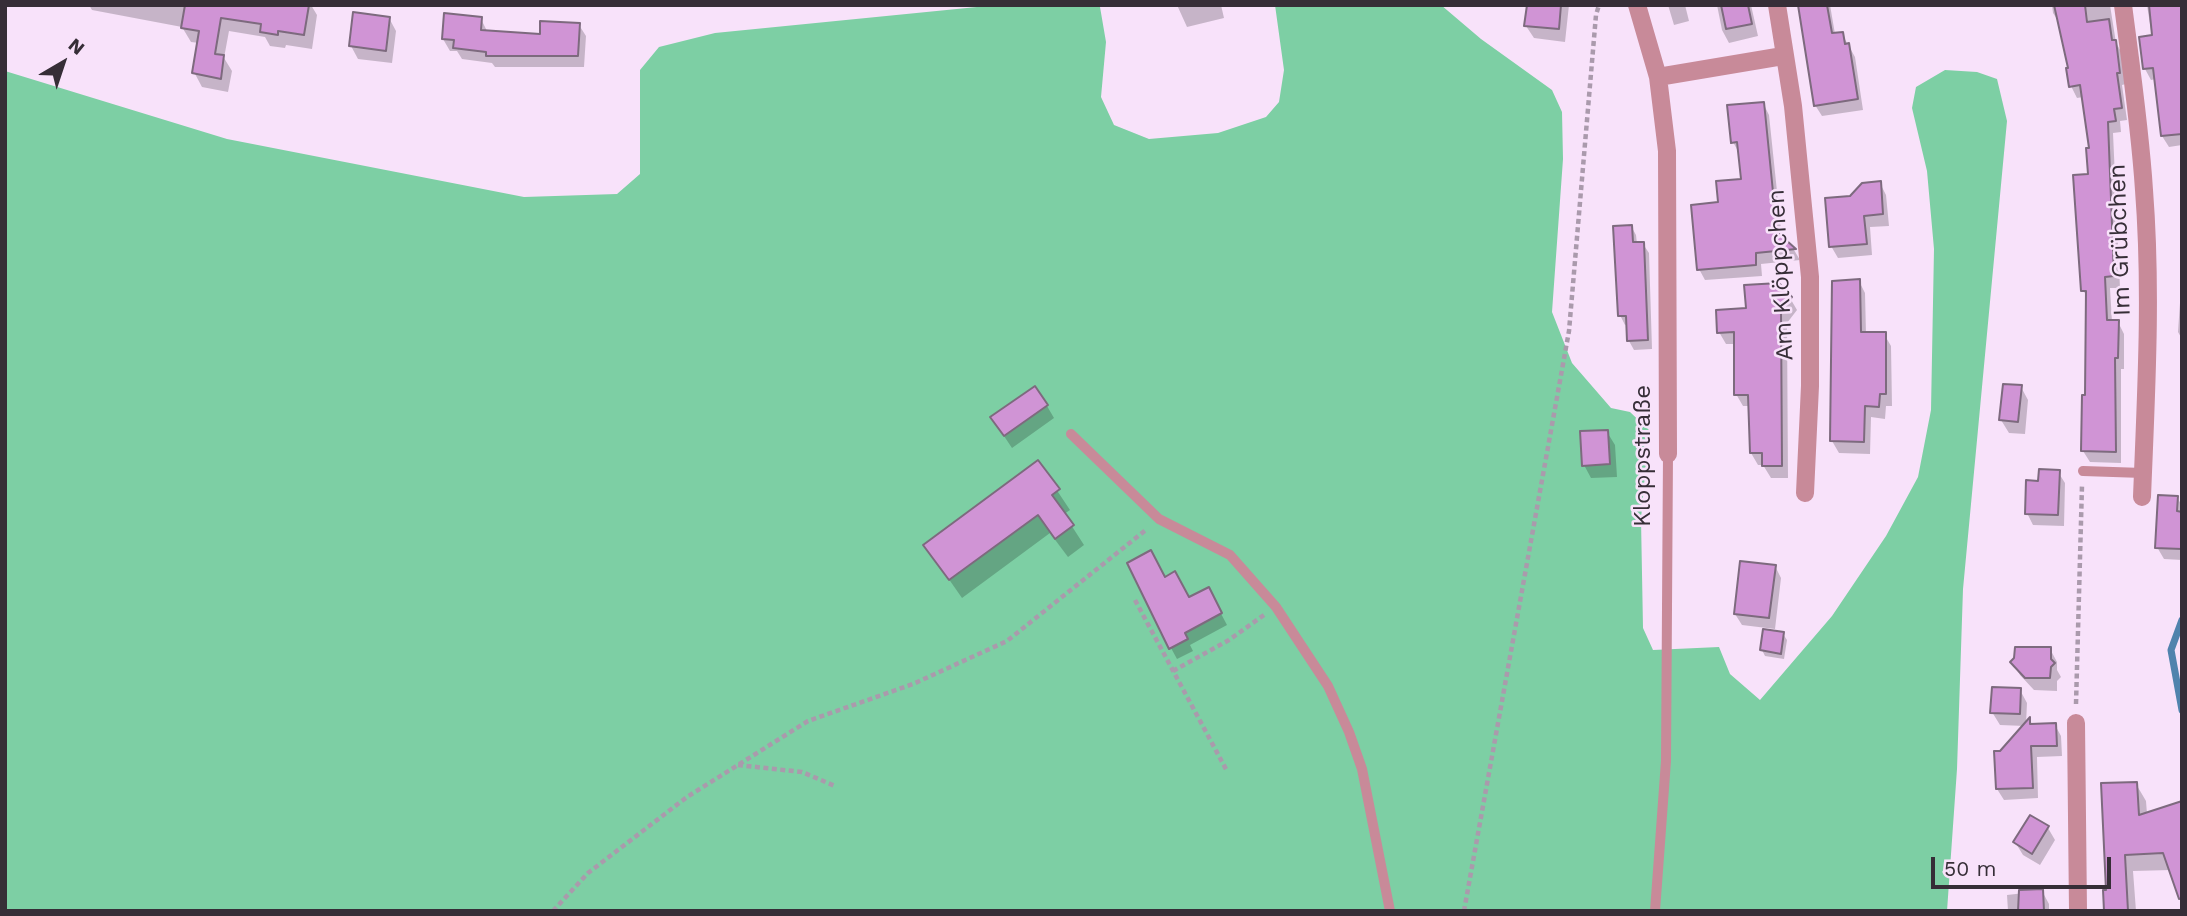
<!DOCTYPE html>
<html>
<head>
<meta charset="utf-8">
<style>
  body { margin:0 }
  #map { position:relative; width:2187px; height:916px; overflow:hidden; background:#f8e2fa; font-family:"Work Sans",sans-serif }
  canvas { display:block }
  .frame { position:absolute; inset:0; border:7px solid #362e37; pointer-events:none }
  .north { position:absolute; left:28px; top:28px; width:70px; height:70px; -webkit-text-stroke:5px #f8e2fa; paint-order:stroke; rotate:39deg; font-size:19px; font-weight:700; line-height:28px; text-align:center; color:#362e37 }
  .north::after { content:''; display:block; margin:auto; width:24px; height:32px; background:#362e37; clip-path:polygon(50% 0,100% 100%,50% 72%,0 100%) }
  .scale { position:absolute; left:1931px; top:857px; width:180px; height:32px; box-sizing:border-box; border:4px solid #362e37; border-top:0; padding-left:9px; font-size:21px; line-height:24px; white-space:nowrap; color:#362e37; -webkit-text-stroke:5px #f8e2fa; paint-order:stroke }
</style>
</head>
<body>
<div id="map">
<canvas width="2187" height="916"></canvas>
<div class="frame"></div>
<div class="north">N</div>
<div class="scale">50 m</div>
</div>
<script>
const c = document.querySelector('canvas').getContext('2d');
c.lineJoin = 'round';
function fill(path, color) { c.fillStyle = color; c.fill(path, 'evenodd'); }
function strokePath(path, color, width, dash) { c.strokeStyle = color; c.lineWidth = width; c.lineCap = dash ? 'butt' : 'round'; c.setLineDash(dash || []); c.stroke(path); }
function drawText(font, color, halo, rows, align = 'center') {
  c.font = font + ' "Work Sans",sans-serif'; c.lineWidth = 5; c.setLineDash([]); c.textBaseline = 'middle'; c.strokeStyle = halo; c.fillStyle = color; for (const [text, x, y, turn = 0] of rows) {
    c.save(); c.translate(x, y); c.rotate((+turn || 0) * Math.PI / 180); c.textAlign = isNaN(turn) ? turn : align; if (halo) c.strokeText(text, 0, 0); c.fillText(text, 0, 0); c.restore();
  }
}
fill(new Path2D(`
  M 997,5 L 1097,5 L 1100,7 L 1106,42 L 1101,97 L 1114,125 L 1149,139 L 1218,133 L 1266,117 L 1279,102 L 1284,70 L 1275,5 L 1441,5 L 1481,39 L 1552,90 L 1562,112 L 1563,159 L 1552,312 L 1572,363 L 1611,408 L 1630,412 L 1649,430 L 1641,519 L 1643,628 L 1653,650 L 1719,647 L 1730,674 L 1760,700 L 1832,616 L 1886,536 L 1918,477 L 1931,410 L 1934,249 L 1927,171 L 1912,108 L 1916,87 L 1945,70 L 1977,72 L 1997,79 L 2007,121 L 1963,589 L 1957,769 L 1947,911 L 5,911 L 5,71 L 227,139 L 524,197 L 617,194 L 640,174 L 640,70 L 659,47 L 715,33 Z`), '#7dcfa4');
fill(new Path2D(`
  M 89,5 L 311,5 L 317,15 L 312,49 L 286,45 L 285,48 L 270,46 L 265,37 L 229,31 L 224,58 L 232,71 L 228,92 L 202,87 L 194,72 L 199,43 L 191,42 L 182,27 L 92,10 Z
  M 1177,5 L 1221,5 L 1224,18 L 1187,27 Z
  M 1532,5 L 1569,5 L 1565,42 L 1534,38 L 1526,26 Z
  M 1668,5 L 1685,5 L 1689,21 L 1674,25 Z
  M 1717,5 L 1751,5 L 1758,36 L 1729,43 L 1722,30 Z
  M 1800,5 L 1830,5 L 1835,34 L 1842,34 L 1855,57 L 1863,110 L 1822,116 L 1815,105 Z
  M 2052,5 L 2110,5 L 2116,43 L 2122,53 L 2126,84 L 2122,85 L 2127,120 L 2120,121 L 2121,132 L 2113,133 L 2120,288 L 2110,288 L 2112,322 L 2118,322 L 2124,334 L 2124,369 L 2121,369 L 2121,463 L 2090,462 L 2083,451 L 2087,397 L 2088,299 L 2083,290 L 2091,150 L 2083,97 L 2077,98 L 2071,86 L 2070,69 L 2061,25 L 2053,13 Z
  M 2147,5 L 2182,5 L 2182,145 L 2169,147 L 2162,136 L 2156,79 L 2151,80 L 2145,69 L 2141,38 L 2152,37 Z
  M 389,18 L 396,31 L 392,63 L 358,59 L 351,46 Z
  M 481,19 L 488,33 L 541,35 L 579,25 L 586,36 L 584,67 L 495,67 L 492,63 L 462,59 L 457,51 L 450,51 L 443,39 Z
  M 1763,103 L 1769,115 L 1782,239 L 1794,250 L 1800,260 L 1761,264 L 1762,276 L 1705,280 L 1699,269 L 1720,204 L 1743,180 L 1739,153 L 1733,142 Z
  M 1880,183 L 1886,195 L 1889,226 L 1870,227 L 1872,255 L 1838,258 L 1831,246 L 1851,198 Z
  M 1631,226 L 1636,235 L 1637,244 L 1643,244 L 1649,253 L 1652,349 L 1634,350 L 1629,341 L 1628,324 L 1625,325 L 1620,315 Z
  M 1859,281 L 1865,293 L 1866,334 L 1884,334 L 1891,346 L 1892,406 L 1886,406 L 1885,419 L 1871,417 L 1870,454 L 1839,453 L 1832,441 Z
  M 2181,288 L 2182,288 L 2182,339 L 2178,332 Z
  M 1790,298 L 1797,310 L 1787,323 L 1788,478 L 1771,478 L 1763,465 L 1758,465 L 1751,453 L 1750,406 L 1743,406 L 1736,394 L 1736,344 L 1726,344 L 1719,332 L 1748,310 Z
  M 2021,387 L 2028,400 L 2025,434 L 2009,433 L 2001,420 Z
  M 1047,406 L 1054,418 L 1012,448 L 1000,430 Z
  M 1607,432 L 1615,445 L 1617,477 L 1591,478 L 1584,465 Z
  M 1038,462 L 1070,510 L 1064,514 L 1084,545 L 1068,557 L 1050,533 L 962,598 L 925,545 Z
  M 2058,472 L 2065,483 L 2064,526 L 2033,525 L 2027,513 L 2040,483 Z
  M 2177,497 L 2182,506 L 2182,560 L 2164,559 L 2157,547 Z
  M 1775,566 L 1781,578 L 1775,629 L 1742,625 L 1735,614 Z
  M 1165,579 L 1189,600 L 1208,589 L 1227,625 L 1190,645 L 1193,651 L 1177,659 L 1171,648 Z
  M 1783,634 L 1787,640 L 1784,659 L 1765,656 L 1762,650 Z
  M 2050,649 L 2057,662 L 2057,670 L 2061,677 L 2057,681 L 2057,691 L 2034,690 L 2020,675 L 2012,662 Z
  M 2020,690 L 2027,703 L 2026,724 L 2030,720 L 2033,726 L 2055,725 L 2061,736 L 2062,756 L 2037,757 L 2038,798 L 2004,800 L 1997,789 L 2001,752 L 2025,726 L 2000,725 L 1992,712 Z
  M 2136,784 L 2146,801 L 2147,814 L 2171,870 L 2133,871 L 2136,911 L 2107,911 Z
  M 2048,828 L 2055,840 L 2040,865 L 2023,855 L 2015,842 Z
  M 2042,891 L 2049,904 L 2049,911 L 2008,911 L 2007,895 Z`), '#0003');
strokePath(new Path2D(`
  M 2182,620 L 2171,650 L 2182,710`), '#5083ad', 7);
const building = new Path2D(`
  M 185,5 L 309,5 L 304,35 L 278,31 L 278,35 L 260,32 L 261,24 L 221,18 L 215,54 L 224,55 L 221,79 L 192,73 L 199,31 L 181,28 Z
  M 1527,5 L 1561,5 L 1559,29 L 1524,26 Z
  M 1721,5 L 1748,5 L 1752,24 L 1726,29 Z
  M 1798,5 L 1827,5 L 1832,33 L 1843,32 L 1845,44 L 1849,43 L 1858,99 L 1814,106 Z
  M 2054,5 L 2085,5 L 2087,22 L 2109,19 L 2112,40 L 2116,40 L 2120,73 L 2117,73 L 2122,108 L 2114,109 L 2116,121 L 2108,122 L 2114,276 L 2105,277 L 2107,320 L 2119,320 L 2118,358 L 2115,358 L 2116,452 L 2081,451 L 2082,395 L 2085,395 L 2086,291 L 2081,291 L 2073,175 L 2088,174 L 2086,148 L 2089,148 L 2080,85 L 2069,87 L 2066,68 L 2068,68 Z
  M 2149,5 L 2182,5 L 2182,134 L 2161,136 L 2153,68 L 2143,69 L 2139,37 L 2152,35 Z
  M 353,12 L 390,17 L 386,51 L 349,46 Z
  M 444,13 L 482,17 L 481,30 L 540,34 L 540,21 L 580,23 L 578,56 L 486,56 L 486,52 L 453,48 L 454,40 L 442,39 Z
  M 1764,102 L 1777,232 L 1796,249 L 1756,253 L 1756,265 L 1697,270 L 1691,205 L 1718,202 L 1716,181 L 1741,179 L 1737,142 L 1731,143 L 1727,105 Z
  M 1881,181 L 1883,214 L 1864,216 L 1867,244 L 1829,247 L 1825,198 L 1850,196 L 1862,183 Z
  M 1632,225 L 1633,242 L 1644,242 L 1648,340 L 1627,341 L 1626,316 L 1618,316 L 1613,226 Z
  M 1860,279 L 1861,332 L 1886,332 L 1886,394 L 1880,394 L 1879,407 L 1865,406 L 1864,442 L 1830,441 L 1832,281 Z
  M 1779,283 L 1792,297 L 1781,310 L 1782,466 L 1762,466 L 1762,453 L 1750,453 L 1748,395 L 1734,395 L 1734,332 L 1717,333 L 1716,310 L 1746,308 L 1744,285 Z
  M 2003,384 L 2022,385 L 2018,422 L 1999,420 Z
  M 1035,386 L 1048,405 L 1004,436 L 990,417 Z
  M 1608,430 L 1610,464 L 1582,466 L 1580,431 Z
  M 1038,460 L 1060,489 L 1052,495 L 1074,525 L 1055,539 L 1038,515 L 949,580 L 923,545 Z
  M 2039,469 L 2060,470 L 2058,515 L 2025,514 L 2026,480 L 2038,481 Z
  M 2158,495 L 2178,496 L 2177,511 L 2182,512 L 2182,549 L 2155,548 Z
  M 1151,550 L 1165,577 L 1175,571 L 1189,597 L 1209,587 L 1222,613 L 1185,633 L 1188,639 L 1169,649 L 1127,563 Z
  M 1740,561 L 1776,565 L 1769,618 L 1734,614 Z
  M 1763,629 L 1784,632 L 1781,654 L 1760,650 Z
  M 2015,647 L 2051,647 L 2051,659 L 2055,663 L 2051,667 L 2050,678 L 2025,678 L 2010,662 L 2014,658 Z
  M 1992,687 L 2021,688 L 2020,714 L 1990,713 Z
  M 2030,717 L 2030,724 L 2056,723 L 2057,746 L 2031,746 L 2033,788 L 1996,789 L 1994,751 L 2000,751 Z
  M 2137,782 L 2139,815 L 2182,801 L 2182,898 L 2179,899 L 2163,853 L 2125,855 L 2128,911 L 2104,911 L 2103,890 L 2106,890 L 2101,783 Z
  M 2030,815 L 2049,826 L 2032,854 L 2013,842 Z
  M 2043,889 L 2044,911 L 2018,911 L 2019,890 Z`);
fill(building, '#d094d5');
strokePath(building, '#7d6a7e', 2);
strokePath(new Path2D(`
  M 1135,600 L 1227,771
  M 1173,671 L 1229,640 L 1264,615
  M 2076,704 L 2082,485
  M 738,765 L 802,772 L 835,786
  M 553,911 L 588,873 L 687,797 L 808,721 L 913,684 L 1007,641 L 1147,529
  M 1464,911 L 1569,331 L 1596,15 L 1599,5`), '#aa9aac', 4.5, [5, 3.5]);
strokePath(new Path2D(`
  M 1071,434 L 1159,519 L 1230,555 L 1276,607 L 1328,686 L 1349,732 L 1362,769 L 1390,911
  M 2083,471 L 2143,473
  M 1655,911 L 1666,761 L 1668,454`), '#c88a99', 10);
strokePath(new Path2D(`
  M 1637,5 L 1658,77 L 1667,151 L 1668,454
  M 1777,5 L 1793,106 L 1810,277 L 1810,386 L 1805,493
  M 2123,5 C 2131,67 2140,128 2144,190 C 2152,293 2146,395 2142,497
  M 1658,77 L 1783,56
  M 2076,723 L 2078,911`), '#c88a99', 18);
drawText('24px', '#362e37', '#f8e2fa', [
  ["Im Grübchen",2120,240,-92],
  ["Am Klöppchen",1781,275,-93],
  ["Kloppstraße",1643,456,-90]
]);
</script>
</body>
</html>
